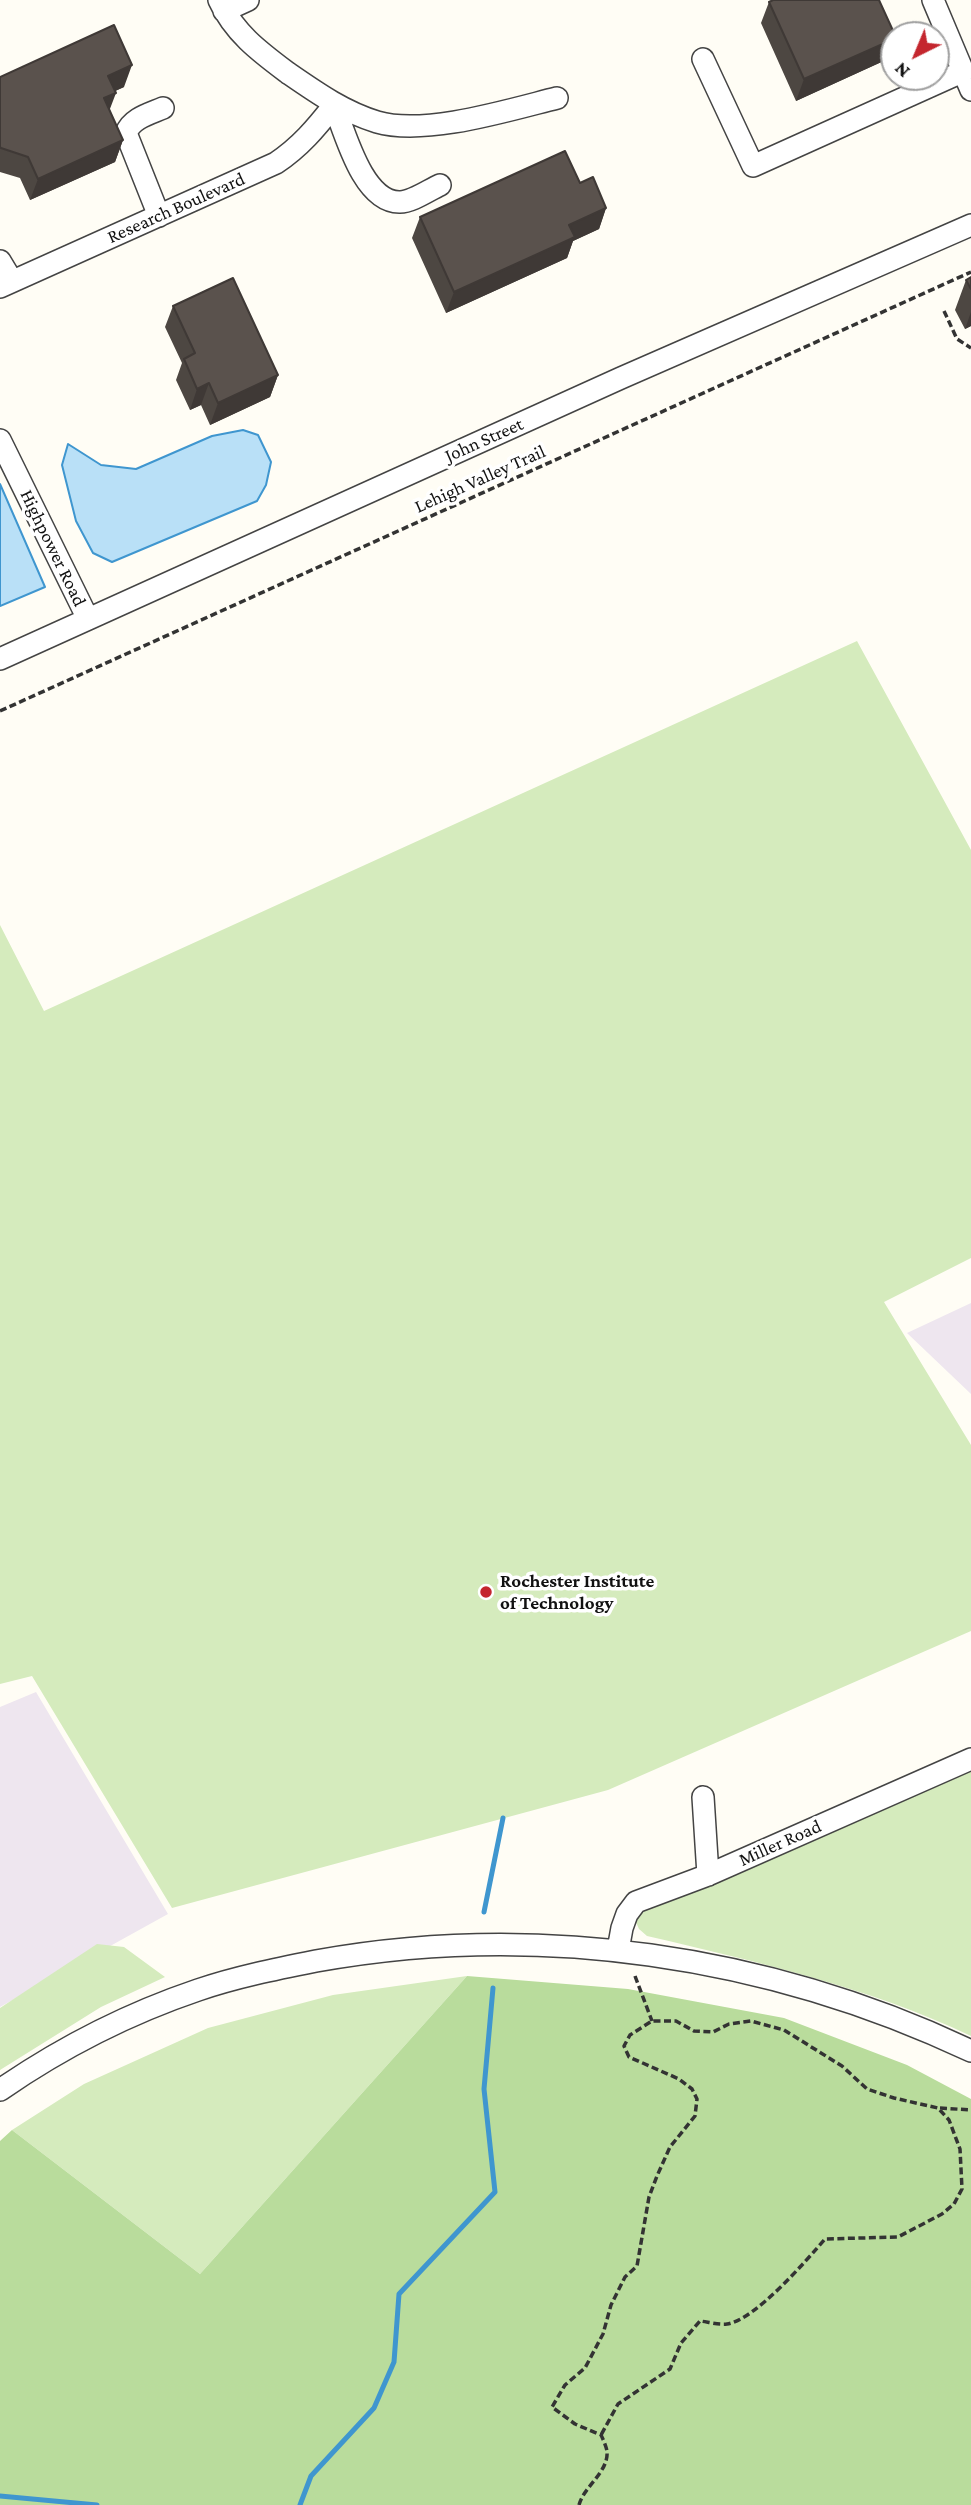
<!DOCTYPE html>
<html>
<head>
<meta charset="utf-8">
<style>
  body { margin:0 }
  #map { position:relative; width:971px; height:2505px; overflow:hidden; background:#fffdf5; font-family:"Crimson Pro",serif }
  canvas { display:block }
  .north { position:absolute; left:880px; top:21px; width:70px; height:70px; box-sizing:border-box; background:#fff; border:2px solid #a0a0a0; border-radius:50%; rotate:223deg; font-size:19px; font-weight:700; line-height:28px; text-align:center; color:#111 }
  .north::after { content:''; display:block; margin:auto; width:24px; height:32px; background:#c4262e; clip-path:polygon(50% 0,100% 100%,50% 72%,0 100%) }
</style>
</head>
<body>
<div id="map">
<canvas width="971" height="2505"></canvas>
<div class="north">N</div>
</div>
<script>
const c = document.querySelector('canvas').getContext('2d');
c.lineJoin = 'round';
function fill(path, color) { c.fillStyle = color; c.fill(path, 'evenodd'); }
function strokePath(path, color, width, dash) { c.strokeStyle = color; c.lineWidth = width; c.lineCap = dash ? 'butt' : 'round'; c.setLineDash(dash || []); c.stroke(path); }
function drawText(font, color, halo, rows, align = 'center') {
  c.font = font + ' "Crimson Pro",serif'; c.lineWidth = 7; c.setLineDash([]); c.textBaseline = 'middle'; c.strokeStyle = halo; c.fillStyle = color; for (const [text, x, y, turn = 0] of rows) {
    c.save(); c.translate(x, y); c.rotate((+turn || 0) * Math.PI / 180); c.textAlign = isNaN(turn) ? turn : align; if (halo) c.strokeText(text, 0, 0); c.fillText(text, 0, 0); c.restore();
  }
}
fill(new Path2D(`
  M 971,1303 L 971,1394 L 907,1333 Z
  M 36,1692 L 168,1914 L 0,2007 L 0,1707 Z`), '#eee6ef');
fill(new Path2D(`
  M 857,641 L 971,850 L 971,1258 L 884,1302 L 971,1445 L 971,1631 L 608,1790 L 172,1908 L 32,1676 L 0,1684 L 0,925 L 44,1011 Z
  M 971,1766 L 971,2036 C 868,1987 758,1962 647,1936 L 639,1929 L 635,1920 L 646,1909 Z
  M 97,1944 L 124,1947 L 165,1977 L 101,2007 L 0,2070 L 0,2008 Z
  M 467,1976 L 200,2274 L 12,2130 L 84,2084 L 208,2028 L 333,1995 Z`), '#d5ebbd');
fill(new Path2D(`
  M 467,1976 L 628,1989 L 784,2018 L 907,2065 L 971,2099 L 971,2505 L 0,2505 L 0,2141 L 12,2130 L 200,2274 Z`), '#b9dc9c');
const water = new Path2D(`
  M 243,430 L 258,435 L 271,462 L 266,485 L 257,501 L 112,562 L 93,553 L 76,521 L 62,465 L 68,444 L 101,465 L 136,469 L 212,436 Z
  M 0,484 L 45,587 L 0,606 Z`);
fill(water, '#b9e0f7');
strokePath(water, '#3f96cf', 2);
strokePath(new Path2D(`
  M 484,1912 L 503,1818
  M 0,2496 L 97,2505
  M 300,2505 L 311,2476 L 374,2408 L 394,2362 L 399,2294 L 495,2192 L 484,2089 L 493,1988`), '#3f96cf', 5);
const minor = new Path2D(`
  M 219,0 C 234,33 260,52 288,73 C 317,93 344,112 377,122 C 425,136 509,110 557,98
  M 933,0 L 971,90
  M 224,11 L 248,0
  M 703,59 L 753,166 L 964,71
  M 334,105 C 345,133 363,203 400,202 C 412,202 429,190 440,185
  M 159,216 L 126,133 C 132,118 149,114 163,108
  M 0,261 L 12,281
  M 0,287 L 276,163 C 300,147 316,128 334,105
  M 0,440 L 88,619
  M 0,659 L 621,378 L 971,225
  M 703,1797 L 708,1875
  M 618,1950 L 622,1928 L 627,1914 L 636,1902 L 708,1875 L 971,1759
  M 0,2090 C 61,2048 127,2014 198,1990 C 236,1977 276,1969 316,1961 C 537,1921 768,1955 971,2051`);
strokePath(minor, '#444', 24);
strokePath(new Path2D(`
  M 944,311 L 957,339 L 971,348
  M 0,711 L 971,272
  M 635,1976 L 652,2021
  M 940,2108 L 971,2110
  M 579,2505 C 584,2486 609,2472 607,2451 C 606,2446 603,2439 601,2435 L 575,2424 L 552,2407 L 565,2385 L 585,2368 L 603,2334 L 611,2305 L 625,2277 L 637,2266 L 649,2197 L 657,2176 L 670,2147 L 695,2116 L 697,2099 L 692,2089 L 679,2079 L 629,2057 L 624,2046 L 630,2035 L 652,2021 L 676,2021 L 694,2031 L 713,2032 L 729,2024 L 751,2021 L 784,2030 L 842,2066 L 867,2089 L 894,2098 L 938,2108 L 949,2120 L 960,2149 L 962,2189 L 954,2204 L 942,2214 L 898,2237 L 825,2239 C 806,2261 755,2320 727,2324 C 719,2325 708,2322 700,2321 L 681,2343 L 670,2369 L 618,2404 L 601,2435`), '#333', 3.5, [7, 3.5]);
strokePath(minor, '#fff', 21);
fill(new Path2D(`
  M 769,2 L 894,35 L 894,44 L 888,59 L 796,101 L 761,23 Z
  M 0,77 L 124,87 L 115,91 L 109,110 L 123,140 L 115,162 L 30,200 L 20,178 L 0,172 Z
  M 580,183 L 606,208 L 599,229 L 573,241 L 567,258 L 446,313 L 412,238 L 420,217 Z
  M 971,277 L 971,326 L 965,329 L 955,310 L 966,280 Z
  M 173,306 L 278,375 L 270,397 L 210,425 L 201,405 L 190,410 L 176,380 L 182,363 L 165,327 Z`), '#4d4742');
fill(new Path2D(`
  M 894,39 L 894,44 L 888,59 L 796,101 L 804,79 Z
  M 132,65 L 124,87 L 100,98 L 108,76 Z
  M 116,93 L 108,114 L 104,98 Z
  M 123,140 L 115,162 L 30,200 L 38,179 Z
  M 606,208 L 599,229 L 573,241 L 567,258 L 446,313 L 454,292 L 569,225 Z
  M 971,312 L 971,326 L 965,329 Z
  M 278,375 L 270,397 L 210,425 L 218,403 Z
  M 209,383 L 201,405 L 190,410 L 197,389 Z`), '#3f3936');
const building = new Path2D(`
  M 773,0 L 879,0 L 895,35 L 894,39 L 804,79 L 769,2 Z
  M 114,25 L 132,65 L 108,76 L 116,93 L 104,98 L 123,140 L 38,179 L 28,157 L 1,148 L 0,147 L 0,77 Z
  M 565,151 L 580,183 L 593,177 L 606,208 L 569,225 L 575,237 L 454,292 L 420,217 Z
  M 971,277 L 971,289 L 966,280 Z
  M 233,278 L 278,375 L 218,403 L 209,383 L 197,389 L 184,359 L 195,353 L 173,306 Z`);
fill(building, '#5a524d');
strokePath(building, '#3f3936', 2);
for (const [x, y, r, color] of [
  [486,1592,7,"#c4262e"]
]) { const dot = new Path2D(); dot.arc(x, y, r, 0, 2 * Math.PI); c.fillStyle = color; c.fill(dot); strokePath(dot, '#fff', 2.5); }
drawText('19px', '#111', '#fff', [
  ["Research Boulevard",176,208,-24],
  ["John Street",484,440,-24],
  ["Lehigh Valley Trail",480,479,-24],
  ["Highpower Road",53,548,64],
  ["Miller Road",780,1843,-24]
]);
drawText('bold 19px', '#111', '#fff', [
  ["Rochester Institute",500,1581],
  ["of Technology",500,1603]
], 'left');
</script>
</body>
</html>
